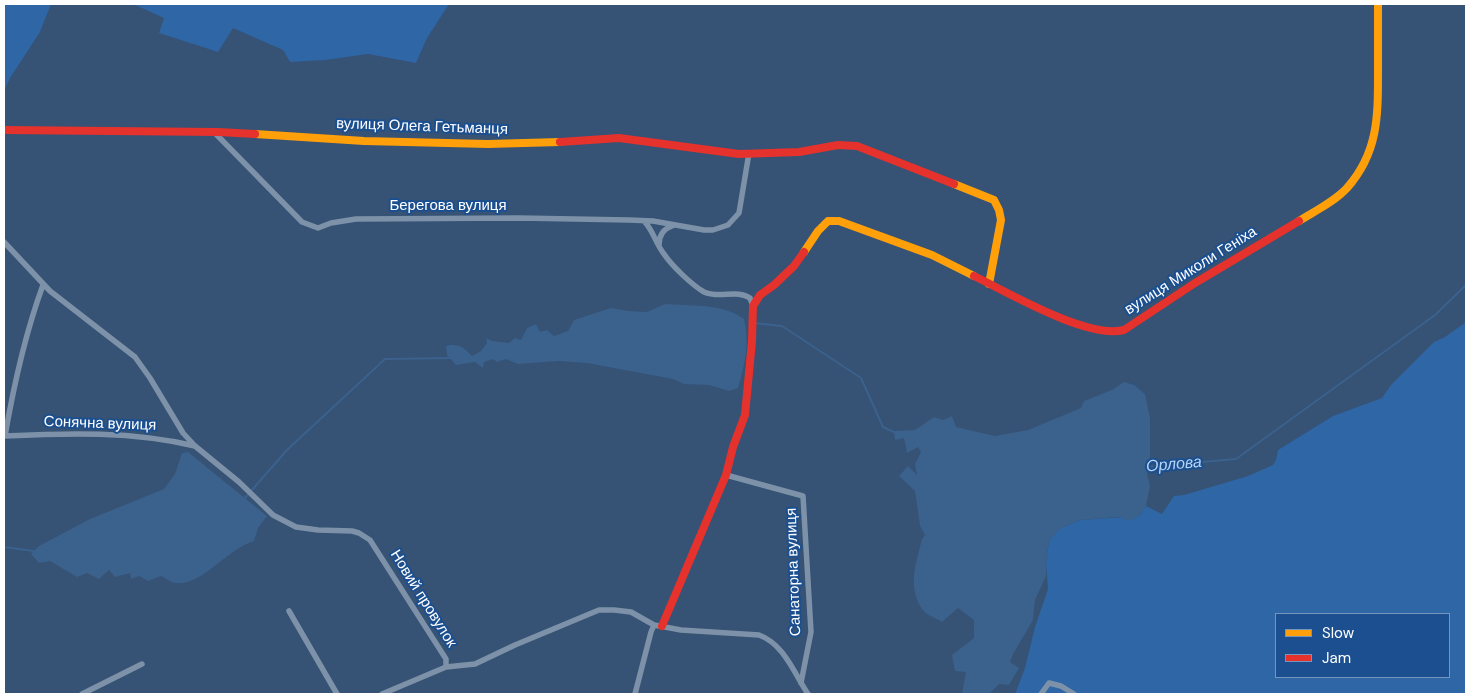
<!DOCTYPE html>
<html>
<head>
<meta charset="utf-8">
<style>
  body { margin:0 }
  #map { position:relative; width:1470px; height:698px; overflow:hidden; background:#365274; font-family:"DM Sans",sans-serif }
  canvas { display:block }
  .frame { position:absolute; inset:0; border:5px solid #fff; pointer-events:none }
  .legend { position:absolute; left:1275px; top:613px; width:175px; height:65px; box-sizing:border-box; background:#1b4f8f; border:1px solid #7695bc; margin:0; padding:6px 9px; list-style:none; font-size:15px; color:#fff }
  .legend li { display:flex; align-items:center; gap:10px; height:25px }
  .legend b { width:25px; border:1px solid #7695bc }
</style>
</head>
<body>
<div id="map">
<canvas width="1470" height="698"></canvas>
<div class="frame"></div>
<ul class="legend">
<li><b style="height:6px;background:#ff9f0a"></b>Slow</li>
<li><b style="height:6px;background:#e5322d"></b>Jam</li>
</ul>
</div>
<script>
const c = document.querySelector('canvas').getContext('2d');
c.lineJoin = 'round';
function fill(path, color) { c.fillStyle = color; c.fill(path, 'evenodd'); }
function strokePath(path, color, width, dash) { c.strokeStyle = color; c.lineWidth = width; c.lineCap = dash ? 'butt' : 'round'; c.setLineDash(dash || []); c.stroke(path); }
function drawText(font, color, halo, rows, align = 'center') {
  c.font = font + ' "DM Sans",sans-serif'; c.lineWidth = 4; c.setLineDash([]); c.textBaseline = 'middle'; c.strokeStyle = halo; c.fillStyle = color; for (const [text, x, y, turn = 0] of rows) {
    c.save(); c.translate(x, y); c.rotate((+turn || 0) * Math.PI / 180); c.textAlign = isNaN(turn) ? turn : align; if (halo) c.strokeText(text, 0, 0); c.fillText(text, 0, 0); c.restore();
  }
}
fill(new Path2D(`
  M 4,4 L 51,4 L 40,32 L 10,78 L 4,91 Z
  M 133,4 L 449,4 L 427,38 L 416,63 L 368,54 L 325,60 L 290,62 L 283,50 L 233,28 L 218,52 L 159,33 L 164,18 Z
  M 1466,322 L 1466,694 L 1015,694 L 1025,668 L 1035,627 L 1048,589 L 1046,562 L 1049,541 L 1059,529 L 1080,520 L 1139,516 L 1146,506 L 1162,514 L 1174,496 L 1184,495 L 1248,476 L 1273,465 L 1276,460 L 1278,450 L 1333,416 L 1382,398 L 1391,385 L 1434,342 L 1445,337 ZM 1276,614 L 1449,614 L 1449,677 L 1276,677 Z`), '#2f66a5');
fill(new Path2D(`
  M 665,304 C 691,306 722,303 744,319 C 750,343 745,365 738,388 L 729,391 L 709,385 L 684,384 L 673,379 L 587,363 L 559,361 L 518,364 L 506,359 L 497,362 L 493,359 L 484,362 L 483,368 L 475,362 L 456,365 L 447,355 L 446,346 C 459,343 463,347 472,356 L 481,351 L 487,343 L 486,338 L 492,341 L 509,343 L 515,338 L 521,340 L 527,328 L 536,324 L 540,332 L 547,330 L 554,336 L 568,331 L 574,320 L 611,308 L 629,311 L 647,312 Z
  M 1124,382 L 1134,385 L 1145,394 L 1150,418 L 1150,457 L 1147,474 L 1150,486 L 1146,506 L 1139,516 L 1129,521 L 1119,517 L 1080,520 L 1059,529 L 1049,541 L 1046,562 L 1046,576 L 1035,600 L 1033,620 L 1013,654 L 1010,662 L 1019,668 L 1009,685 L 999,684 L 989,694 L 962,694 L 966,672 L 955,671 L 952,655 L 974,638 L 974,620 L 958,608 L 942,622 C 936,618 926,615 922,609 C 907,586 916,563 922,539 L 925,535 L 920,526 L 915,491 L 899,476 L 908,466 L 917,475 L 915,464 L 921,452 L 918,447 L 907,453 L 904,438 L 895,440 L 894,431 L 915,430 L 934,417 L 943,420 L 952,416 L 956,427 L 995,436 L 1028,430 L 1081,408 L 1084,401 L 1112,390 Z
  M 188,452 L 267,516 L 258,528 L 254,541 C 227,549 201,587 175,583 C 170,582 165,578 161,576 L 148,581 L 139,576 L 131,579 L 130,573 L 115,577 L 109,570 L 99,579 L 87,573 L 77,577 L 50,561 L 39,563 L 31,554 L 39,546 L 90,519 L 164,489 L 175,474 L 182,453 Z`), '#3b618d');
strokePath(new Path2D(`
  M 754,323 L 782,326 L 861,378 L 883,427 L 896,433
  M 1146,467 L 1236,459 L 1435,315 L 1466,285
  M 244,499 L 287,450 L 385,359 L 451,358
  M 4,547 L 34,551`), '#3b618d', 2);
strokePath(new Path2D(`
  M 214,132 L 302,222 L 318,228 L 331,223 L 356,219 L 519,218 L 629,220 L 653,221 L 704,230 L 713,230 L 728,225 L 739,213 L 749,153
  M 644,221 C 653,230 656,244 664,254 C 672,266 692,285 704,292 C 719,299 737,289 750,298 L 753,306
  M 4,242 L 50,291 L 135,357 L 150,378 L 183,433 L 195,446 L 239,482 L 273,515 L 296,527 L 318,530 L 352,531 L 359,533 L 370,540 L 446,659 L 446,667
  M 659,245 C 659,235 663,229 672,226
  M 4,436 C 68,433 132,431 195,446
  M 5,436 C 14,384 25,334 43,285
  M 726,475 L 803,496 L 811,632 L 801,683
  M 289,611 L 337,694
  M 82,694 L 142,664
  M 382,694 L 446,667 L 475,664 L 515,645 L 599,610 L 614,610 L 631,612 L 654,625 L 681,630 L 759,635 C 784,644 794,673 808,694
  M 635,694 L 651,632 L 654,625
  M 1041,694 L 1049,683 L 1061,686 L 1074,694`), '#7d92a8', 5.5);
strokePath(new Path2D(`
  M 255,134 L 364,141 L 488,144 L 560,142
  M 954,184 L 994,200 L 999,210 L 1001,220 L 989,284
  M 1299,221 C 1315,211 1334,202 1347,188 C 1378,153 1378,117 1378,73 C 1378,50 1378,27 1378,4
  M 804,252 L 818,231 L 828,221 L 839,221 L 932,255 L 974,276`), '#ff9f0a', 8);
strokePath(new Path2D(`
  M 4,130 L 218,132 L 255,134
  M 560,142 L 619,138 L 739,154 L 799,152 L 838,145 L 857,146 L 954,184
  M 974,276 C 1009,293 1087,339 1124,330 L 1195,283 L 1299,221
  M 662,626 L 726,475 L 733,447 L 745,415 L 752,341 L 753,306 L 760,295 L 774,285 L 794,266 L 804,252`), '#e5322d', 8);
drawText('15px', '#fff', '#1b4f8f', [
  ["вулиця Олега Гетьманця",422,127,2],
  ["Берегова вулиця",448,206],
  ["вулиця Миколи Геніха",1191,271,-32],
  ["Сонячна вулиця",100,424,2],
  ["Санаторна вулиця",794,572,-92],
  ["Новий провулок",423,599,58]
]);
drawText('italic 16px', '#b5d3f5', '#1b4f8f', [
  ["Орлова",1174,465,-5]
]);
</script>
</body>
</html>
